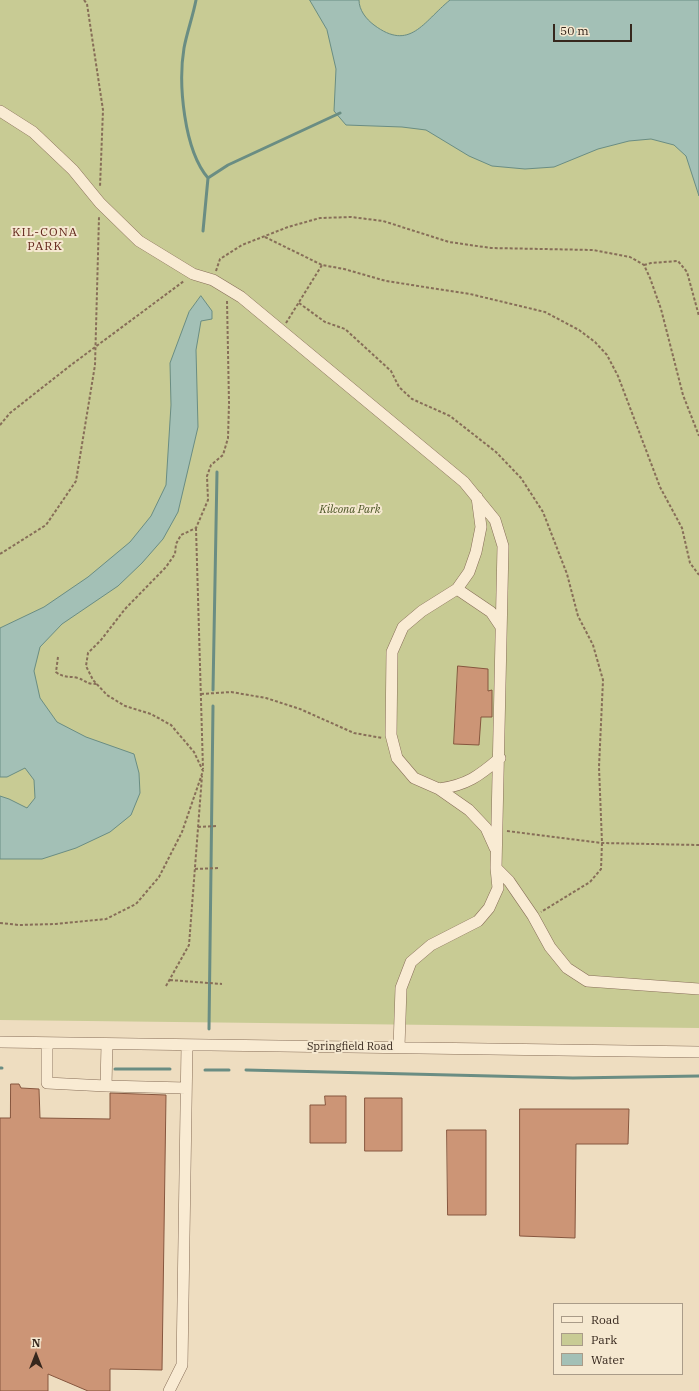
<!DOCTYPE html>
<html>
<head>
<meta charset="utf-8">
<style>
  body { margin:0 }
  #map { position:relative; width:699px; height:1391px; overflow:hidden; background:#eeddc0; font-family:"IBM Plex Serif",serif }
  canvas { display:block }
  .legend { position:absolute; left:553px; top:1303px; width:130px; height:72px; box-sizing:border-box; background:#f5e8d0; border:1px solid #a99b88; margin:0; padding:5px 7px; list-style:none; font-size:12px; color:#36271d }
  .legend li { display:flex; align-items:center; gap:8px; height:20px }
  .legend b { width:20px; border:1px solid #a99b88 }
  .north { position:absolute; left:16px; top:1335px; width:40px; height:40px; -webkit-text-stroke:3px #f5e8d0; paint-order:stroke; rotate:0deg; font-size:11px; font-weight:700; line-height:16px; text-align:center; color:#36271d }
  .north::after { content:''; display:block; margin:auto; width:14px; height:18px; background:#36271d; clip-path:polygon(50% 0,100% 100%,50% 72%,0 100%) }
  .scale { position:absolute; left:553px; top:24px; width:79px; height:18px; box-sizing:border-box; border:2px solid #36271d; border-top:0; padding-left:5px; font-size:12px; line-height:14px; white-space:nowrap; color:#36271d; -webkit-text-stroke:3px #f5e8d0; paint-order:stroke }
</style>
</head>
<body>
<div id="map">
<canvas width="699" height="1391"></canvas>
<ul class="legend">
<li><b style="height:5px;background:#f9ebd3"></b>Road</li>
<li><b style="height:11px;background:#c8cb94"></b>Park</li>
<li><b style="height:11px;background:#a3c0b6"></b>Water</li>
</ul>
<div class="north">N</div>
<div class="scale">50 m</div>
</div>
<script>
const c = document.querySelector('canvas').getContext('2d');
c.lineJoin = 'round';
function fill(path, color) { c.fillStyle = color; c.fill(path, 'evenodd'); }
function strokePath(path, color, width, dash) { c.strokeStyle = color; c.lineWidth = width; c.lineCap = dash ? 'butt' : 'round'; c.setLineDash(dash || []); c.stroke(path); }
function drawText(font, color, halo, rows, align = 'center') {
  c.font = font + ' "IBM Plex Serif",serif'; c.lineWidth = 4; c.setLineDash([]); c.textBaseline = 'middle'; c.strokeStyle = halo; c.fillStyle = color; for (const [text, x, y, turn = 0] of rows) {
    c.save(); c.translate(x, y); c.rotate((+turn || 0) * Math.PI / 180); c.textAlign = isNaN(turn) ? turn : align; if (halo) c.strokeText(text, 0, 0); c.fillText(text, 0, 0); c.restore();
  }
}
fill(new Path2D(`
  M 0,0 L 699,0 L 699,1028 L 0,1020 Z`), '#c8cb94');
const water = new Path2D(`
  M 310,0 L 359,0 C 359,10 366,19 374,25 C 410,52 423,22 450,0 L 699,0 L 699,196 L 686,156 L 674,145 L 651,139 L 629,141 L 598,149 L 554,167 L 525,169 L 492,166 L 469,156 L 426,130 L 402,127 L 346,125 L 334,111 L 336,69 L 327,30 Z
  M 201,296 L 212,311 L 212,319 L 201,321 L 196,350 L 198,427 L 178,512 L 163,539 L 142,563 L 118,586 L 62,624 L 40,647 L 34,671 L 40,698 L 57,722 L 86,737 L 134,754 L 139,773 L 140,793 L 131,815 L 110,832 L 76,848 L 42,859 L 0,859 L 0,796 L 9,799 L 27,808 L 35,798 L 34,780 L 25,768 L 7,777 L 0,777 L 0,628 L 44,607 L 88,577 L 130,542 L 151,516 L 166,485 L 171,405 L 170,363 L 189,312 Z`);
fill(water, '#a3c0b6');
strokePath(water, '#6a8d83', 1);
strokePath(new Path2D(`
  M 196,0 C 193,16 187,32 184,48 C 178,84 184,150 208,178
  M 203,231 L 208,178 L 228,165 L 340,113
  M 213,690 L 217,472
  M 209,1029 L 213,706
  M 0,1068 L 2,1068
  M 115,1069 L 170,1069
  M 205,1070 L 229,1070
  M 246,1070 L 573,1078 L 699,1076`), '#6a8d83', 3);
const building = new Path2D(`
  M 458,666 L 488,669 L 488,691 L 492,690 L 492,717 L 481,717 L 479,745 L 454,744 Z
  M 11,1084 L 19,1084 L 21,1088 L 39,1089 L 40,1118 L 110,1119 L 110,1093 L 166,1095 L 162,1370 L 110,1369 L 110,1391 L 88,1391 L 48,1374 L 48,1391 L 0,1391 L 0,1118 L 10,1118 Z
  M 325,1096 L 346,1096 L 346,1143 L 310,1143 L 310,1105 L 325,1105 Z
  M 365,1098 L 402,1098 L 402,1151 L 365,1151 Z
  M 520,1109 L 629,1109 L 628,1144 L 576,1144 L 575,1238 L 520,1236 Z
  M 447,1130 L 486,1130 L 486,1215 L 448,1215 Z`);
fill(building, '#cc9576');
strokePath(building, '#86563e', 1);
const minor = new Path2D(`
  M 0,111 L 33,132 L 73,170 L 100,203 L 139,241 L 193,274 L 213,280 L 241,297 L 464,482 L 495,520 L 503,546 L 496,868 L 498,888 L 489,908 L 478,921 L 431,945 L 411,962 L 401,988 L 399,1047
  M 477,497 L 481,527 L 476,552 L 469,572 L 457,589 L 422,611 L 403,627 L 392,652 L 391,735 L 397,758 L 414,778 L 439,789 L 469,810 L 486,828 L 495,848
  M 457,589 L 491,612 L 501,627
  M 439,789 C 467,785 479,776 500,758
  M 496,868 L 509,881 L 533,916 L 550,947 L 567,968 L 587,981 L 699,989
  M 0,1042 L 699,1052
  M 47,1043 L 47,1083 L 106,1086 L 107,1044
  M 106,1086 L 186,1088
  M 169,1391 L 182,1365 L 187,1045`);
strokePath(minor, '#876e58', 12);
strokePath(new Path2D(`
  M 84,0 L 87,4 L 103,110 L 100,187
  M 265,237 L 322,265 L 344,269 L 386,281 L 470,294 L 545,312 L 579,330 L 595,342 L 607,355 L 618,376 L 660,487 L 682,528 L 690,563 L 699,575
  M 644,265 L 651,263 L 678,261 L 687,272 L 699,316
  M 216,271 L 220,259 L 242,245 L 288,227 L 320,218 L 351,217 L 383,221 L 449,242 L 491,248 L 593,250 L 630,257 L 644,265 L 650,278 L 661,309 L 683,395 L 699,436
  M 299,303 L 325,322 L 345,329 L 391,371 L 399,387 L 412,399 L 450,416 L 496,452 L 521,478 L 543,512 L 567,574 L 578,616 L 593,645 L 603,680 L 599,767 L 602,843 L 601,869 L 590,882 L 541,912
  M 286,323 L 322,265
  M 0,425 L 10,413 L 71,365 L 184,281
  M 196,528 L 203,769
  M 0,554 L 46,525 L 76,481 L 95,365 L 99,217
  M 58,657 L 56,672 C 63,678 70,676 78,678 C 86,681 86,684 97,684
  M 201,694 L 231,692 L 266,698 L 300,709 L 354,733 L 382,738
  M 198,827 L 218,826
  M 507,831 L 602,843 L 699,845
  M 195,869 L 218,868
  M 0,923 L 19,925 L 56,924 L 106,919 L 136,904 L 159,877 L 182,832 L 203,771 L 194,752 L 171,725 L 151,714 L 125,706 L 107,695 L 93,680 L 86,666 L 88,653 L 101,640 L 125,609 L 166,567 L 175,554 L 176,544 L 181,535 L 196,528 L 208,500 L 207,476 L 211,465 L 223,455 L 228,438 L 229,403 L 227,300
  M 170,980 L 222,984
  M 166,986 L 189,945 L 202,776`), '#876e58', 2, [3, 2]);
strokePath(minor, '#f9ebd3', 11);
drawText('italic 11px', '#495323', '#f5e8d0', [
  ["Kilcona Park",350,510]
]);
drawText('11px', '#36271d', '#f5e8d0', [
  ["Springfield Road",350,1047]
]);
c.letterSpacing = '1px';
drawText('12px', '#63271c', '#f5e8d0', [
  ["KIL-CONA",45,233],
  ["PARK",45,247]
]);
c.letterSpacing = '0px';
</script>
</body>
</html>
